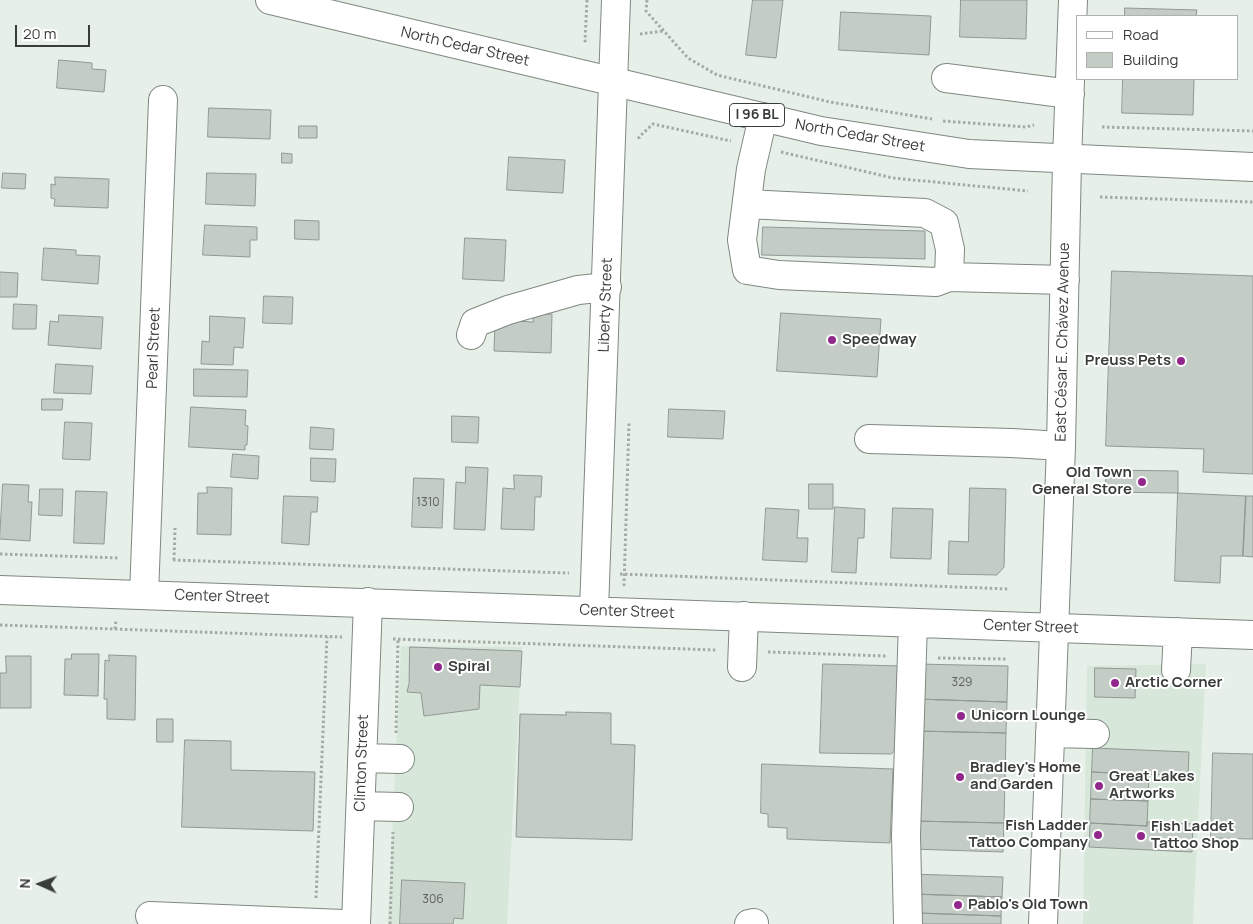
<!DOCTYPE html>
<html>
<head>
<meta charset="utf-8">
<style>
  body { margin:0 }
  #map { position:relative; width:1253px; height:924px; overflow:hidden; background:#e6f0e8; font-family:Manrope,sans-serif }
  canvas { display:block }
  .legend { position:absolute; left:1076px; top:15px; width:162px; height:65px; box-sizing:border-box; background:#fff; border:1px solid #b0b1b0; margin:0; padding:6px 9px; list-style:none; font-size:15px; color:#393d3a }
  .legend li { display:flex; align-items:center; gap:10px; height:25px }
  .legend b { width:25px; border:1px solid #b0b1b0 }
  .north { position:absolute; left:15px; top:859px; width:50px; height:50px; -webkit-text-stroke:4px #fff; paint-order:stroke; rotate:272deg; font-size:14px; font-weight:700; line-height:20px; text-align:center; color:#393d3a }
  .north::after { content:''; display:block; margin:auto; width:18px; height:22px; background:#393d3a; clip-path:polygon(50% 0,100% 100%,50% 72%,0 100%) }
  .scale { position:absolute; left:15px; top:25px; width:75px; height:22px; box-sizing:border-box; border:2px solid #393d3a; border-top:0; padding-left:6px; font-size:15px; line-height:18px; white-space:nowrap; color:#393d3a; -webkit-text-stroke:4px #fff; paint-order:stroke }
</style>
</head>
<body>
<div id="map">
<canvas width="1253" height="924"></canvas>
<ul class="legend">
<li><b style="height:6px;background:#fff"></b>Road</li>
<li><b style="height:14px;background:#c3cdc5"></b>Building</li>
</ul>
<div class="north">N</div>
<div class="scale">20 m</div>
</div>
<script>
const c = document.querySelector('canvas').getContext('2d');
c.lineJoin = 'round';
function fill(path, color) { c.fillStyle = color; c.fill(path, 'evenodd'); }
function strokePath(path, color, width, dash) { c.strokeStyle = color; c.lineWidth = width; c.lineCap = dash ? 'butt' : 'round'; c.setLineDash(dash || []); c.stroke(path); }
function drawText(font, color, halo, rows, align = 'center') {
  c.font = font + ' Manrope,sans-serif'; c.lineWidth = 4; c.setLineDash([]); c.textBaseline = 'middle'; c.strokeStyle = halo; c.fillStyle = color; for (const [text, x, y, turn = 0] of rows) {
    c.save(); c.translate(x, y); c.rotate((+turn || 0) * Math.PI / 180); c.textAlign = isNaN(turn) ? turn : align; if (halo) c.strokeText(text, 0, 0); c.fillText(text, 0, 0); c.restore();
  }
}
fill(new Path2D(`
  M 401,646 L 522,647 L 507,924 L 388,924 Z
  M 1206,664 L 1193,924 L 1083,924 L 1087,666 Z`), '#d7e7da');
const building = new Path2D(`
  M 753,0 L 783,0 L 776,58 L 746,55 Z
  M 961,0 L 1027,0 L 1026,39 L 960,37 Z
  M 1125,8 L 1197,10 L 1196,16 L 1125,16 Z
  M 841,12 L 931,16 L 929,55 L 839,50 Z
  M 59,60 L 92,63 L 92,69 L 106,70 L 104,92 L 57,88 Z
  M 1123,79 L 1194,79 L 1193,115 L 1122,113 Z
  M 209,108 L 271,110 L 270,139 L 208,137 Z
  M 299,126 L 317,126 L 317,138 L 299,138 Z
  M 282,153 L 292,154 L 292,163 L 282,163 Z
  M 509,157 L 565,160 L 563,193 L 507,190 Z
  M 3,173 L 26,174 L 25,189 L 2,188 Z
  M 207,173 L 256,174 L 255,206 L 206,204 Z
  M 55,177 L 109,179 L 108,208 L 54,206 L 55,199 L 51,198 L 51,184 L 55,185 Z
  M 295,220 L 319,221 L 319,240 L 295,239 Z
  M 205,225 L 257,227 L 257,240 L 250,240 L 250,257 L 203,255 Z
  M 763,227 L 925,231 L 925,259 L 762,255 Z
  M 465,238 L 506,240 L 504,281 L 463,279 Z
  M 44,248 L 76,250 L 76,255 L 100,256 L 98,284 L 42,280 Z
  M 1112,271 L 1253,276 L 1253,474 L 1203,472 L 1204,449 L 1106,446 Z
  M 0,272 L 18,273 L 17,297 L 0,297 Z
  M 264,296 L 293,297 L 292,324 L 263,323 Z
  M 14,304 L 37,305 L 36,329 L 13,329 Z
  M 781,313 L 881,319 L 877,377 L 777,371 Z
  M 533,314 L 552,314 L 551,353 L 494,351 L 495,320 L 533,322 Z
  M 59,315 L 103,317 L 101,349 L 48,345 L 50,321 L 58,322 Z
  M 210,316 L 245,318 L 243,348 L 234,347 L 233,365 L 201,364 L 202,341 L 209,342 Z
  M 56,364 L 93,366 L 91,394 L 54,393 Z
  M 194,369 L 248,370 L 247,397 L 194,396 Z
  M 42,399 L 63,399 L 62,410 L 42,410 Z
  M 191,407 L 246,410 L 245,425 L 248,426 L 247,445 L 245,445 L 245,450 L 189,447 Z
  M 669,409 L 725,411 L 723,439 L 668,437 Z
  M 452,416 L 479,417 L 478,443 L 452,442 Z
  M 65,422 L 92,423 L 90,460 L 63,459 Z
  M 311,427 L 334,429 L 333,450 L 310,449 Z
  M 233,454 L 259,456 L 258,479 L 231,477 Z
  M 311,458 L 336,459 L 335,482 L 311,481 Z
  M 466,467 L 488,468 L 485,530 L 454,529 L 456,482 L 465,483 Z
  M 1106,470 L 1178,471 L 1178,493 L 1106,492 Z
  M 514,475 L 542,476 L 541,497 L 535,497 L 534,530 L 501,529 L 503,488 L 514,489 Z
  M 414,478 L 444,479 L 442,528 L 412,527 Z
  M 3,484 L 29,485 L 28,502 L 32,502 L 30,541 L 0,539 Z
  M 809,484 L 833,484 L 833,509 L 809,509 Z
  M 207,487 L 232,488 L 231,535 L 197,534 L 198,493 L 207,493 Z
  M 970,488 L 1006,489 L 1004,567 L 997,575 L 948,574 L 949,541 L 968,542 Z
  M 40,489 L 63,489 L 62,516 L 39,515 Z
  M 76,491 L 107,492 L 104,544 L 74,543 Z
  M 1178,493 L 1246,496 L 1243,556 L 1221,556 L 1220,583 L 1175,581 Z
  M 284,496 L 318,497 L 317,512 L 311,512 L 309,545 L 282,543 Z
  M 1246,496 L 1253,496 L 1253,557 L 1243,556 Z
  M 835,507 L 865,509 L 864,538 L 858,538 L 856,573 L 832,572 Z
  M 766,508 L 799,510 L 797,538 L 808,538 L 807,562 L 763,560 Z
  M 893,508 L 933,509 L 931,559 L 891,558 Z
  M 410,647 L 522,651 L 520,687 L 480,685 L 479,709 L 424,716 L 421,693 L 407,692 L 409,684 Z
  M 72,654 L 99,654 L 98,696 L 64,695 L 65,659 L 71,659 Z
  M 109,655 L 136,656 L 135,720 L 107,719 L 107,699 L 104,699 L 105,660 L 109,661 Z
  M 6,656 L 31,656 L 31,708 L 0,708 L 0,673 L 6,673 Z
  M 823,664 L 903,666 L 900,746 L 891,754 L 820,753 Z
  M 917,664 L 1008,666 L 1007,702 L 916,699 Z
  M 1095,668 L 1136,669 L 1135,698 L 1095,697 Z
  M 916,699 L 1007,702 L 1006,733 L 915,731 Z
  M 566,712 L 611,713 L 611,744 L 635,745 L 632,840 L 516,837 L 520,714 L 566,715 Z
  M 157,719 L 173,719 L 173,742 L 157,742 Z
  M 915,731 L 1006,733 L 1004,823 L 913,821 Z
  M 185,740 L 231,741 L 231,770 L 315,772 L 313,831 L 182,827 Z
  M 1093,748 L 1189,752 L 1188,776 L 1092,772 Z
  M 1213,753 L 1253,754 L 1253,839 L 1211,838 Z
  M 762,764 L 893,769 L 890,843 L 787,839 L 787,828 L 768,827 L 768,814 L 761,813 Z
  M 1092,772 L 1149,775 L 1148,801 L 1091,799 Z
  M 1091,799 L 1148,801 L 1147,826 L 1090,823 Z
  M 913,821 L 1004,823 L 1003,852 L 912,849 Z
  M 1147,822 L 1193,824 L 1192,852 L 1089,847 L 1090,823 L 1147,826 Z
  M 911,874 L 1003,877 L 1002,897 L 911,894 Z
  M 402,880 L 465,883 L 463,919 L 454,918 L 453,924 L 400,924 Z
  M 915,894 L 1002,897 L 1001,916 L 914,913 Z
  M 921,913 L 1001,916 L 1001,924 L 921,924 Z`);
fill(building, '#c3cdc5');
strokePath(building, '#909992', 1);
const minor = new Path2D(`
  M 946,78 L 1070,94
  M 747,204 L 925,213 L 944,223 L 950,249 L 949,277 L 936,282 L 779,275 L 747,270 L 742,240 L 751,169 L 763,117
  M 949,277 L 1065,280
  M 471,335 L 475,323 L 508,310 L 578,290 L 607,287
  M 869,439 L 1012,443 L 1061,446
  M 0,590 L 1253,635
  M 144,595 L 163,100
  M 594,610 L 616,0
  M 742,667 L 744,616
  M 1176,670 L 1178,632
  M 1050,733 L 1095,734
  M 363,758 L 400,759
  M 361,806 L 399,807
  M 150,916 L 343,924
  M 356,924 L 368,602
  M 749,924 L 754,923
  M 908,924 L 906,835 L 913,623
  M 1043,924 L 1061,446 L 1067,160 L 1073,0`);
const major = new Path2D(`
  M 270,0 L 821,131 L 969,154 L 1253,167`);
strokePath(minor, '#7f8880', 30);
strokePath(major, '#7f8880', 30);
strokePath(new Path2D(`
  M 587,0 L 585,41 L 589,40
  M 647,0 L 646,11 L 688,58 L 717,75 L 830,102 L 932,119
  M 640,34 L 663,31
  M 943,121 L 1026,127 L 1034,125
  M 1102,127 L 1253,131
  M 639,139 L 639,137 L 653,124 L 731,141
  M 781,152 L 893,178 L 1028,191
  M 1100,197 L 1253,202
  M 0,554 L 119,558
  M 173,560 L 569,573
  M 174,560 L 175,528
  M 620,574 L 1009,589
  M 624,586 L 629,423
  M 0,625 L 342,637
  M 115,629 L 116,620
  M 393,639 L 716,650
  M 768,652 L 886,656
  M 938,658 L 1008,659
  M 396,733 L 398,639
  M 316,898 L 327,637
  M 390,924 L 393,832`), '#a4aba5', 3, [2.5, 2.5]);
strokePath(minor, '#fff', 28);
strokePath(major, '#fff', 28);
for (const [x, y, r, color] of [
  [832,340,5,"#92288c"],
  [1181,361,5,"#92288c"],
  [1142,482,5,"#92288c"],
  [438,667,5,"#92288c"],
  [1115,683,5,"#92288c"],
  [961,716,5,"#92288c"],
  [960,777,5,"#92288c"],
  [1099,786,5,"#92288c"],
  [1098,835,5,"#92288c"],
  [1141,836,5,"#92288c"],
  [958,905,5,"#92288c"]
]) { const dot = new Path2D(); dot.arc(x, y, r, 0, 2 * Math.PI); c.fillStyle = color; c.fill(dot); strokePath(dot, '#fff', 2); }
drawText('12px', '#5c615d', null, [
  ["1310",428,503],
  ["329",962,683],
  ["306",433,900]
]);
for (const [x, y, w] of [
  [757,115,55]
]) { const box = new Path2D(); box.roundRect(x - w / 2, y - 11.5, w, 23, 4); c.fillStyle = '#fff'; c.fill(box); strokePath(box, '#393d3a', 1); }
drawText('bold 14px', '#393d3a', null, [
  ["I 96 BL",757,115]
]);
drawText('15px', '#393d3a', '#fff', [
  ["North Cedar Street",465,47,13],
  ["North Cedar Street",860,136,10],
  ["Liberty Street",606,305,-88],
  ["East César E. Chávez Avenue",1063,342,-89],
  ["Pearl Street",154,348,-88],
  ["Center Street",222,597,2],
  ["Center Street",627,612,2],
  ["Center Street",1031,627,2],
  ["Clinton Street",362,763,-88]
]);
drawText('bold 15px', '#393d3a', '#fff', [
  ["Speedway",842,340],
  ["Preuss Pets",1171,361,"right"],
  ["Old Town",1132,473,"right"],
  ["General Store",1132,490,"right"],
  ["Spiral",448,667],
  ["Arctic Corner",1125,683],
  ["Unicorn Lounge",971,716],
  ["Bradley's Home",970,768],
  ["and Garden",970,785],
  ["Great Lakes",1109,777],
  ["Artworks",1109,794],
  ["Fish Ladder",1088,826,"right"],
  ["Tattoo Company",1088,843,"right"],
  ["Fish Laddet",1151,827],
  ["Tattoo Shop",1151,844],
  ["Pablo's Old Town",968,905]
], 'left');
</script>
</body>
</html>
